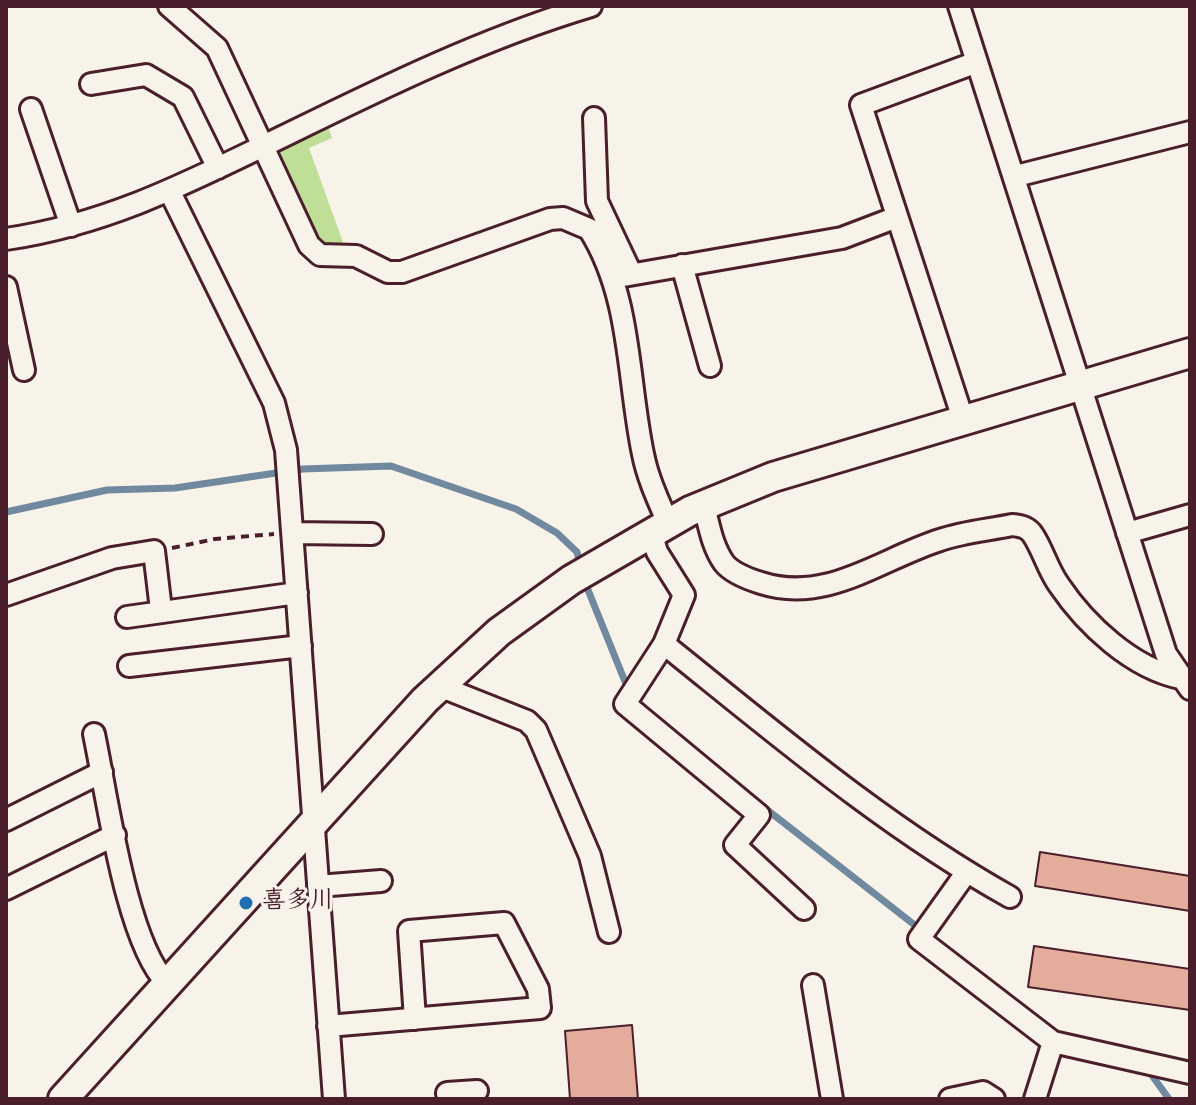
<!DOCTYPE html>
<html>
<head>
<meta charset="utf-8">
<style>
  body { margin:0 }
  #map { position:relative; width:1196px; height:1105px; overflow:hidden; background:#f7f3e8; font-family:Kalam,sans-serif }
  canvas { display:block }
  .frame { position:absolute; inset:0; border:8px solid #4a1f2b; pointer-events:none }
</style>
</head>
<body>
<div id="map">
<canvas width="1196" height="1105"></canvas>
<div class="frame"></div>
</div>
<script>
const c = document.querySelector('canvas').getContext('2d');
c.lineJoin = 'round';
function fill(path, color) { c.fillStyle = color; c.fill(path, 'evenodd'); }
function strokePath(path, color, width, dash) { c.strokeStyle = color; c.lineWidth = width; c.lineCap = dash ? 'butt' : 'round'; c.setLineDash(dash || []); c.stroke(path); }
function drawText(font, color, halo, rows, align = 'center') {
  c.font = font + ' Kalam,"Klee One",sans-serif'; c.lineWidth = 6; c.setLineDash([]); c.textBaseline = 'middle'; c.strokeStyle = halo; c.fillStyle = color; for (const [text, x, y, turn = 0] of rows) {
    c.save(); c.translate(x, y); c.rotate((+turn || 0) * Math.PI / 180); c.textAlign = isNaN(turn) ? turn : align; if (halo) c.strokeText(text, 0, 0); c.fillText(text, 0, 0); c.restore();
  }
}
fill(new Path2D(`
  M 325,118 L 332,138 L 309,148 L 348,256 L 320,255 L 264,145 Z`), '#bfdf98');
strokePath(new Path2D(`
  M 6,512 L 107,490 L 175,488 L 303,469 L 391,466 L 516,509 L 557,533 L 577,552 L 581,568
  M 584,580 L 630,694
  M 761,805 L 921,930
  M 1144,1072 L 1151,1074 L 1169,1099`), '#71899f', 7);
const building = new Path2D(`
  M 1040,852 L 1190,876 L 1190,911 L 1035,886 Z
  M 1034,946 L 1190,969 L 1190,1010 L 1028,987 Z
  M 632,1025 L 638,1099 L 570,1099 L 565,1031 Z`);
fill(building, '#e3ac9b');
strokePath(building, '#4a1f2b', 2);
const street = new Path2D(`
  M 169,6 L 217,48 L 309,245 L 320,255 L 356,256 L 388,272 L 402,272 L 550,219 L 563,218 L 589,229 C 632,297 627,378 643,454 C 648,479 658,500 668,523
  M 959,6 L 1166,654 L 1190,689
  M 91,84 L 146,75 L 183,97 L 218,168
  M 31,109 L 71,226
  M 594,118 L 597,201 L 631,273
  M 1016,176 L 1190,132
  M 170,192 L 274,403 L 286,450 L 334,1099
  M 6,239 C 109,224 191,181 284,136 C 384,87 484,38 591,6
  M 682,265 L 710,366
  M 612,278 L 842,238 L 897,217
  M 6,287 L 24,370
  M 963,419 L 861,105 L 977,62
  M 704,506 C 709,525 712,546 724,563 C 732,573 748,579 761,583 C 827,604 880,559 940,540 C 963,532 988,530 1012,525 C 1021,526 1028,527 1033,535 C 1043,550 1048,570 1059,585 C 1086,625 1132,668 1180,678
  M 651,532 L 657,552 L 684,595 L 664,644 L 625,704 L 759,815 L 735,845 L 804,909
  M 293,533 L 372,534
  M 1127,533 L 1190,515
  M 6,595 L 112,558 L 154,551 L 161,610
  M 127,617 L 297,593
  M 664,644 C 775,733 885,827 1010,897
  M 129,666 L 301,646
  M 439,686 L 527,721 L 536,730 L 590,856 L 609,932
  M 94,734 C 107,795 126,942 167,983
  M 6,820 L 102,772
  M 966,873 L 919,939 L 1053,1042 L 1190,1073
  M 318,886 L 381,881
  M 6,889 L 115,835
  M 813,985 L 832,1099
  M 328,1026 L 540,1008 L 538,989 L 504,923 L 409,931 L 415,1019
  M 448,1099 L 447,1093 L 477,1091
  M 950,1099 L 983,1092 L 994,1099
  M 1035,1099 L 1053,1042`);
const secondary = new Path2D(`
  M 63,1099 L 425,700 L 499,632 L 571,580 L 690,511 L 773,477 L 1190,353`);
strokePath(street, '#4a1f2b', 26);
strokePath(secondary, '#4a1f2b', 34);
strokePath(new Path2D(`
  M 172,548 L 215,539 L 274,534`), '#4a1f2b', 4, [8, 6]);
strokePath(street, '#f7f3e8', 20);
strokePath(secondary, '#f7f3e8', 28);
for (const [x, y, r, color] of [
  [246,903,8,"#1f6fb2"]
]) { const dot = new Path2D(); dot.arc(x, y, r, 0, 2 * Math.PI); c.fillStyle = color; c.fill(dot); strokePath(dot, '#f7f3e8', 3); }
drawText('bold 24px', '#4a1f2b', '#f7f3e8', [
  ["喜多川",262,903]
], 'left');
</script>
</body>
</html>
